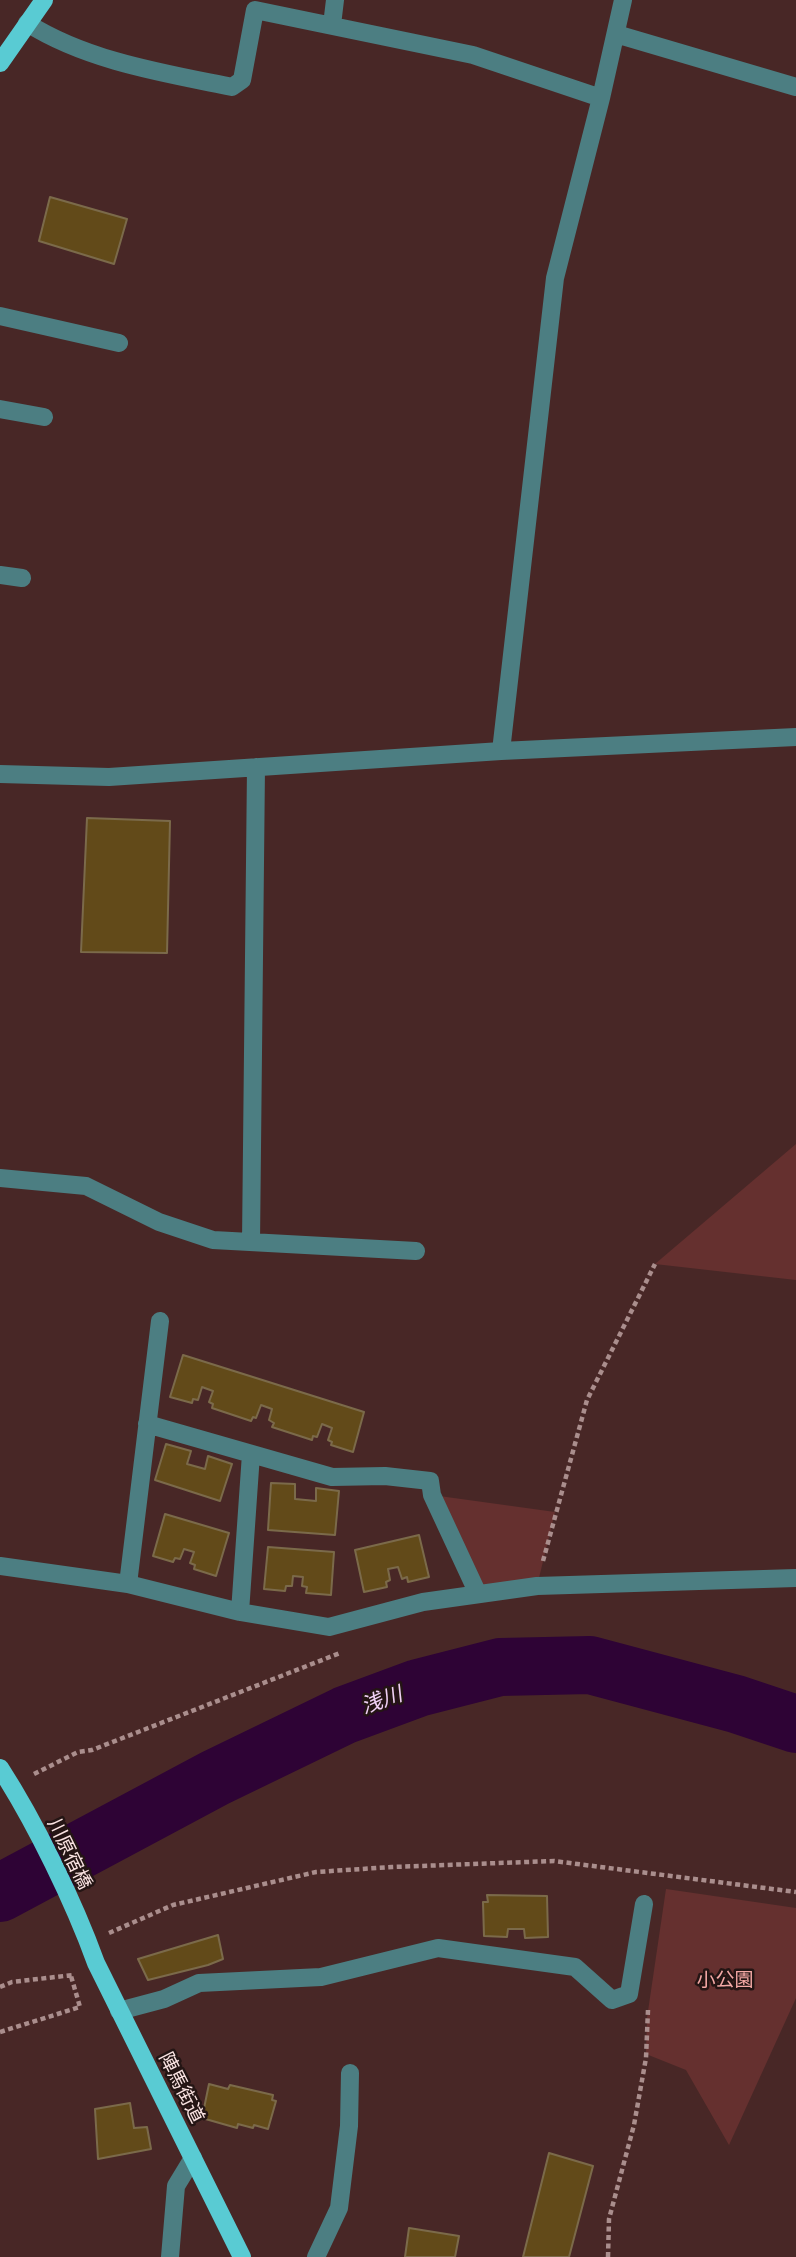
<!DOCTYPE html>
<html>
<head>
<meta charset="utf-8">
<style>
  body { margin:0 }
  canvas { display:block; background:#482726 }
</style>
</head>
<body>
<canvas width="796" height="2257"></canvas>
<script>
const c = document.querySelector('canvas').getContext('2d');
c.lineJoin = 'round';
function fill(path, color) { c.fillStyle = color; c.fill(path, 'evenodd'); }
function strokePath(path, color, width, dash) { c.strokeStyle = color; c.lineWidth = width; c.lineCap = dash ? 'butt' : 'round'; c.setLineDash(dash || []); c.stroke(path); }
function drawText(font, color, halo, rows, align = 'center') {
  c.font = font + ' "PT Sans Narrow","Noto Sans JP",sans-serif'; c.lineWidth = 5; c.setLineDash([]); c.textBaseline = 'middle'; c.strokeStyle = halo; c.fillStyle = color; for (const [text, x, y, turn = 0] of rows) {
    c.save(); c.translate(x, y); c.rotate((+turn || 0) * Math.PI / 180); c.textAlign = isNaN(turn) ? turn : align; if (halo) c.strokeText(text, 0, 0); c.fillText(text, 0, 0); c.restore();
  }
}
fill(new Path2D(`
  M 796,1144 L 796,1280 L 655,1264 Z
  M 432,1495 L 555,1512 L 537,1586 L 478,1594 Z
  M 666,1889 L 796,1908 L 796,1998 L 729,2145 L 686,2070 L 646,2054 L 647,2018 Z`), '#65302f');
strokePath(new Path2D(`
  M 0,1893 L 215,1778 L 345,1715 L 418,1688 L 500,1667 L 590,1665 L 736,1704 L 796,1724`), '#2e0335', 58);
const building = new Path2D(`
  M 50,197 L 127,219 L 114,264 L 39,241 Z
  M 87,818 L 170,821 L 167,953 L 81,952 Z
  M 183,1355 L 364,1412 L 353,1452 L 331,1445 L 332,1442 L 328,1440 L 332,1428 L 322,1424 L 317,1437 L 313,1436 L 312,1440 L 272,1427 L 274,1423 L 269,1420 L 272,1409 L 261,1405 L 256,1418 L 253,1417 L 251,1421 L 212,1408 L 213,1404 L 209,1402 L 213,1391 L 202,1387 L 198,1400 L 193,1399 L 192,1403 L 170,1397 Z
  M 166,1444 L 191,1451 L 187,1464 L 205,1469 L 208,1456 L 232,1464 L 220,1501 L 155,1480 Z
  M 271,1483 L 295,1484 L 295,1499 L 316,1501 L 316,1488 L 339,1491 L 335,1535 L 268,1530 Z
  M 165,1514 L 229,1533 L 216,1576 L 194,1569 L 195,1565 L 190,1563 L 194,1552 L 184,1549 L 180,1559 L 175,1558 L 173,1562 L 153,1556 Z
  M 419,1535 L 429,1577 L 408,1582 L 407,1577 L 402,1579 L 398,1567 L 388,1569 L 390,1580 L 386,1582 L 387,1587 L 364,1592 L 355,1550 Z
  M 268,1547 L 334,1552 L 331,1595 L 306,1593 L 307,1587 L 302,1586 L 303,1577 L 293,1576 L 292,1586 L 286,1586 L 285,1591 L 264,1589 Z
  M 487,1895 L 547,1896 L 548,1937 L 525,1938 L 524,1929 L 508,1929 L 507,1937 L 484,1936 L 483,1902 L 488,1902 Z
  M 218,1935 L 223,1959 L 208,1965 L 148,1980 L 138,1959 Z
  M 209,2084 L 228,2089 L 230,2085 L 273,2095 L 272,2100 L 276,2101 L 268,2129 L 254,2125 L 253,2128 L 238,2124 L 237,2128 L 202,2118 Z
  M 130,2103 L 134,2128 L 147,2127 L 151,2149 L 98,2159 L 95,2109 Z
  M 549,2153 L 593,2166 L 569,2257 L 523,2257 Z
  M 409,2228 L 459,2236 L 455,2257 L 405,2257 Z`);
fill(building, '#624a19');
strokePath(building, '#7b6a4a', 2);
strokePath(new Path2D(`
  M 543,1561 L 587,1400 L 655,1264
  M 34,1774 L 78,1752 L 92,1750 L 340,1653
  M 109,1933 L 173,1905 L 316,1872 L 392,1867 L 554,1861 L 796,1892
  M 0,1987 L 12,1982 L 73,1975
  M 0,2032 L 80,2007 L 71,1976
  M 608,2257 L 609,2219 L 634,2125 L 646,2058 L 648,2010`), '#aa8e8d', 4.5, [5, 3.5]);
strokePath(new Path2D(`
  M 27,23 C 87,61 163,73 232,87 L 242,80 L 255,10 L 473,55 L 601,98 L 555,278 L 501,751
  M 332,25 L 335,0
  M 616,34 L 796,87
  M 601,98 L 623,0
  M 0,316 L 119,343
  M 0,409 L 44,417
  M 0,575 L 22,578
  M 0,774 L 109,777 L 501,751 L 796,737
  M 0,1178 L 86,1186 L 159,1222 L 213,1240 L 416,1251
  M 251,1242 L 256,767
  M 147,1424 L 332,1477 L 385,1476 L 430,1481 L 432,1495 L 478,1594
  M 0,1566 L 128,1584 L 240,1612 L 329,1627 L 423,1602 L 537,1586 L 796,1578
  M 128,1584 L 160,1321
  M 240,1612 L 251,1454
  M 119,2011 L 164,1999 L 199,1983 L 321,1977 L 438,1948 L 575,1967 L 612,2000 L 629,1994 L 644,1904
  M 170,2257 L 176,2186 L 193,2158
  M 316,2257 L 339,2208 L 349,2126 L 350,2073`), '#4c7e82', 18);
strokePath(new Path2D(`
  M 0,63 L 44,0
  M 0,1768 C 35,1822 74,1902 96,1963 L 242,2257`), '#59cbd3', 18);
drawText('19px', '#fae3e2', '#241514', [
  ["川原宿橋",69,1854,64],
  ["陣馬街道",181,2088,63]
]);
drawText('19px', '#f5a9a6', '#241514', [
  ["小公園",725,1981]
]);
drawText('italic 21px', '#f0d0f5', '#241514', [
  ["浅川",382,1701,-20]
]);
</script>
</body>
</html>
